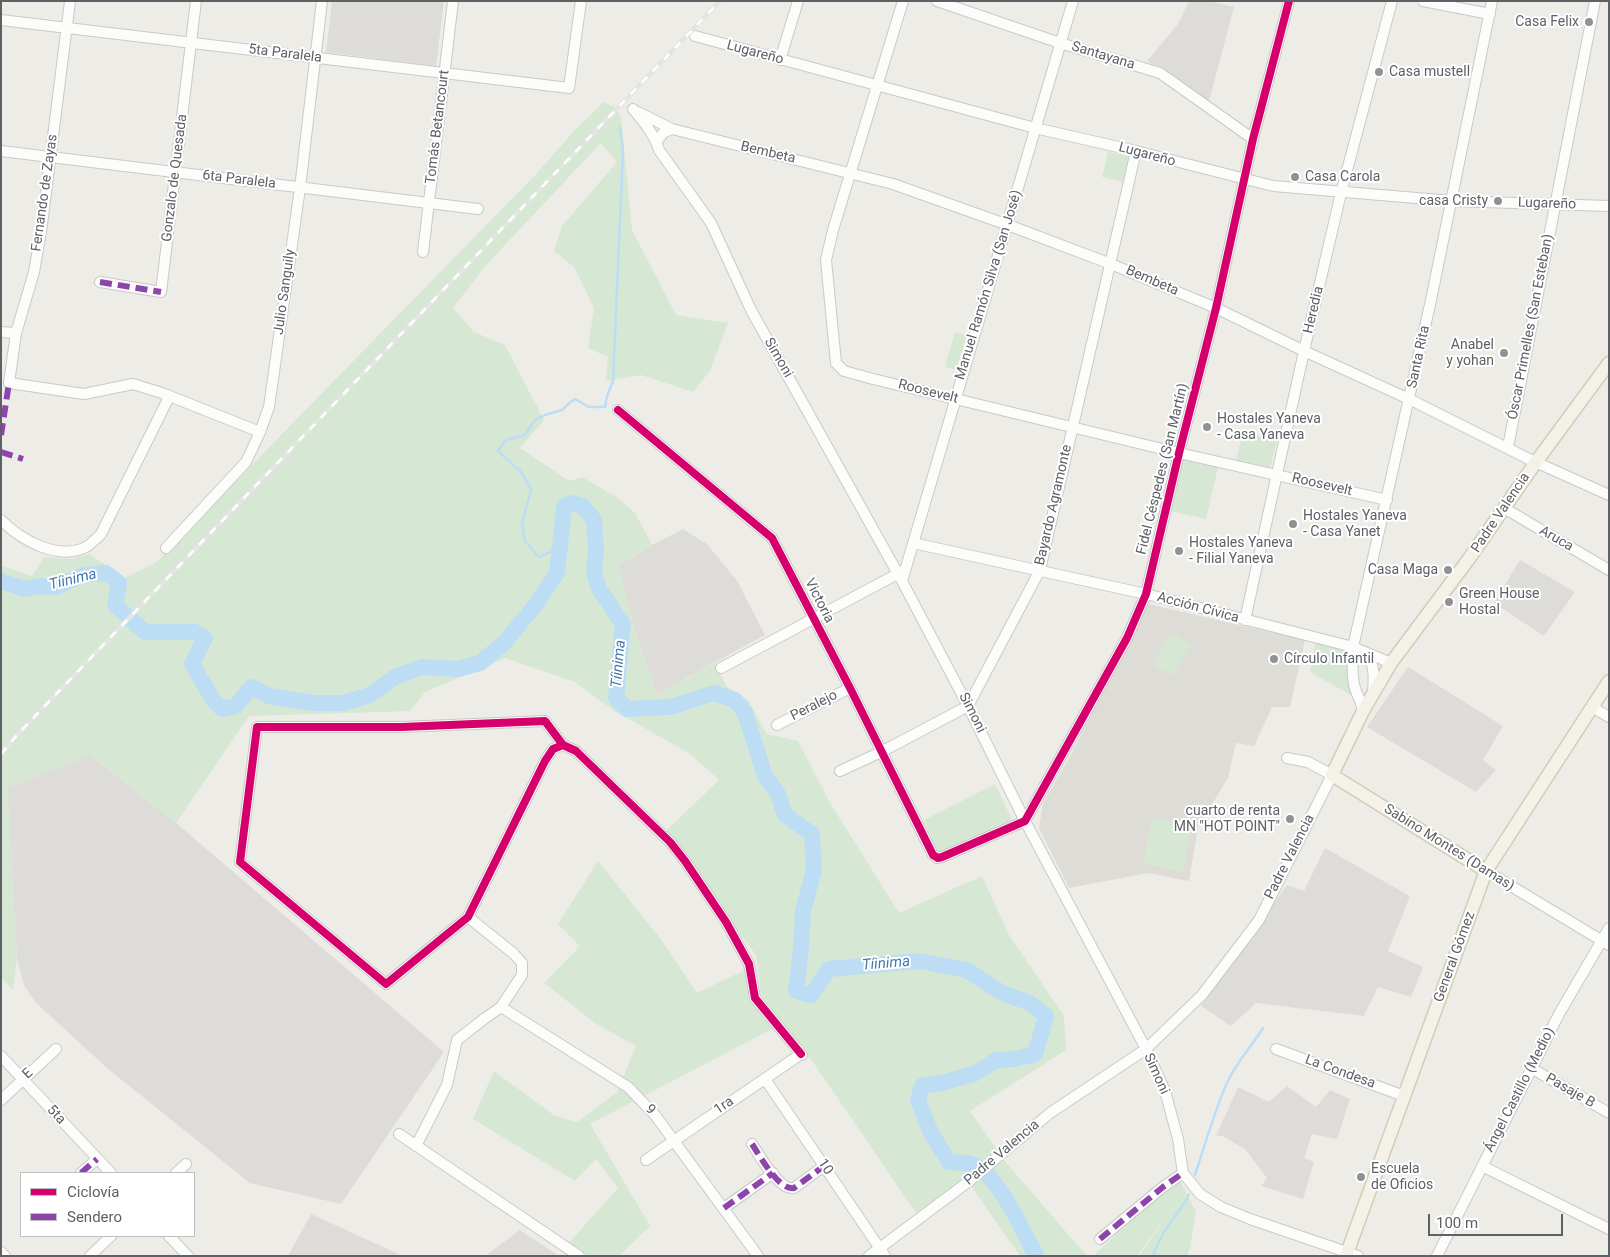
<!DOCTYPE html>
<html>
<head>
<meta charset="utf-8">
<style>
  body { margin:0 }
  #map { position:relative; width:1610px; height:1257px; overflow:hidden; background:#edece7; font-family:Roboto,sans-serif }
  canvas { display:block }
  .frame { position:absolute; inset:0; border:2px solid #5d6065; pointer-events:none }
  .legend { position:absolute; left:20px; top:1172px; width:175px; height:65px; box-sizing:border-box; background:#fff; border:1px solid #bebfc1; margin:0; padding:6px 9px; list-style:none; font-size:15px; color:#5d6065 }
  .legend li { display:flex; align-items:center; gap:10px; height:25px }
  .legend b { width:25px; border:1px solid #bebfc1 }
  .scale { position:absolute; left:1428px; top:1214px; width:135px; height:22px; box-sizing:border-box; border:2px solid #5d6065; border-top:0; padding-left:6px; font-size:15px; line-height:18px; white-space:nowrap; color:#5d6065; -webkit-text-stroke:4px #fff; paint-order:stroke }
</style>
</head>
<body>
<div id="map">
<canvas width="1610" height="1257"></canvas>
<div class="frame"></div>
<ul class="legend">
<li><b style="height:6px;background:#d6006c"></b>Ciclovía</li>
<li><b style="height:6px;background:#8e44ad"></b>Sendero</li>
</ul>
<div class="scale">100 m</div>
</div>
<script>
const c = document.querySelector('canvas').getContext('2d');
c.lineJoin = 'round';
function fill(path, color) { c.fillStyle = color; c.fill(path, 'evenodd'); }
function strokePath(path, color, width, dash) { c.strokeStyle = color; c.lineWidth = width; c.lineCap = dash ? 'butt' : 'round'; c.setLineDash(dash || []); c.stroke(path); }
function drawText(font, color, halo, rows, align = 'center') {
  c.font = font + ' Roboto,sans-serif'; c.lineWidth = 4; c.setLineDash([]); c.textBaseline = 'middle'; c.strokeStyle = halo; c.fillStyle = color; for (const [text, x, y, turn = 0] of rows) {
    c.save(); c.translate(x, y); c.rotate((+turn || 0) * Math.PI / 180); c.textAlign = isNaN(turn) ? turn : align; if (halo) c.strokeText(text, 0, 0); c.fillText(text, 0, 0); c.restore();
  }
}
fill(new Path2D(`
  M 332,1 L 444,1 L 436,66 L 326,52 Z
  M 1189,1 L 1209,1 L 1234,7 L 1209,101 L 1147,61 L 1178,24 Z
  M 683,529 L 707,544 L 737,581 L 765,635 L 657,694 L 636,634 L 618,566 L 652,545 Z
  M 1520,560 L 1575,592 L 1544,636 L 1494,603 Z
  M 1408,667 L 1503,726 L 1483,760 L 1496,770 L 1476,792 L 1367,727 Z
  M 90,755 L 176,823 L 444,1052 L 341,1204 L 250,1183 L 107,1068 L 35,1002 L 24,985 L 17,959 L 7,788 Z
  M 1325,848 L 1410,896 L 1388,951 L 1423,967 L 1411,997 L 1378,987 L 1364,1016 L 1256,1003 L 1231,1026 L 1201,1006 L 1287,885 L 1304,891 Z
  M 1287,1086 L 1316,1107 L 1330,1090 L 1350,1099 L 1337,1139 L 1312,1134 L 1304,1158 L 1314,1162 L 1303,1199 L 1261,1186 L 1267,1178 L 1245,1149 L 1222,1136 L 1216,1136 L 1238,1087 L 1269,1102 Z
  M 311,1214 L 403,1256 L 288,1256 Z
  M 520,1230 L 559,1256 L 485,1256 Z`), '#dedcd8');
fill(new Path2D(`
  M 1148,604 L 1305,640 L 1290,707 L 1272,707 L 1254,746 L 1236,743 L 1228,778 L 1198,827 L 1189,881 L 1148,873 L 1069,888 L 1039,828 L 1043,803 L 1067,762 Z`), '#dedcd7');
fill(new Path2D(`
  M 604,102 L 614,107 L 621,117 L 632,230 L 676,315 L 728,323 L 710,371 L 693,392 L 641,375 L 606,381 L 608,357 L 588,348 L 594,308 L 574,267 L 554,251 L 562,226 L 617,162 L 601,143 L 486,265 L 453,308 L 474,332 L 505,345 L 544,420 L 520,448 L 569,481 L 582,477 L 618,498 L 635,513 L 652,545 L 683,529 L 707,544 L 737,581 L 707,544 L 683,530 L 652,545 L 618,566 L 636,634 L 657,694 L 722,659 L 715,664 L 727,687 L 748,700 L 767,734 L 798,741 L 830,803 L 899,913 L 982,876 L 1009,935 L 1064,1016 L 1066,1050 L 970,1111 L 1007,1164 L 1087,1256 L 1020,1256 L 968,1182 L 954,1187 L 916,1213 L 815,1065 L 761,995 L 756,955 L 664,833 L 719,780 L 689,753 L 616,712 L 575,682 L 505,658 L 425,692 L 410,711 L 249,716 L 176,823 L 90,755 L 7,788 L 17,959 L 13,990 L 1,977 L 1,566 L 32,576 L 44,557 L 72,559 L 89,554 L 125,578 L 158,561 L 539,171 L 573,132 Z
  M 1108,152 L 1129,156 L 1123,182 L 1102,177 Z
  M 955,332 L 967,335 L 956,370 L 945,367 Z
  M 1243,433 L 1277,440 L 1270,468 L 1236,460 Z
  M 1182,459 L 1218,467 L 1206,519 L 1170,511 Z
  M 1171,633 L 1191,644 L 1173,676 L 1153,665 Z
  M 1316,641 C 1324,643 1332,644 1339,647 C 1352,653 1348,662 1347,674 C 1347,682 1349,689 1353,696 L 1310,672 Z
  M 995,784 L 1013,822 L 942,853 L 937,852 L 924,820 Z
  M 1152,818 L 1191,825 L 1183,872 L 1143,864 Z
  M 598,861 L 660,938 L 697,993 L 747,969 L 749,1000 L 774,1028 L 590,1124 L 650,1226 L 619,1256 L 587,1256 L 567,1245 L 618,1188 L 596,1159 L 575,1181 L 473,1119 L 494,1071 L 555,1116 L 577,1122 L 617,1092 L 636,1046 L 595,1023 L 544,983 L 580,946 L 558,924 Z
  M 1178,1177 L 1196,1212 L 1190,1247 L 1187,1256 L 1139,1256 L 1172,1209 L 1137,1256 L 1093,1256 Z`), '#d6e8d3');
strokePath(new Path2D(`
  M 561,542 L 550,552 L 539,557 L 525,541 L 522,525 L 531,489 L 521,472 L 498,451 L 506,440 L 525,435 L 535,420 L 545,415 L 562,410 L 569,403 L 575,399 L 589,407 L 605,407 L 607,396 L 613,381 L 623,151 L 620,128
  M 1195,1175 C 1205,1145 1214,1112 1227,1083 C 1236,1063 1251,1047 1263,1028
  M 1152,1256 L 1164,1232 L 1187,1199 L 1189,1194`), '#bdddf5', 2.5);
strokePath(new Path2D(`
  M 1,581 L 25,589 L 41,586 L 56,587 L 83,575 L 106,573 L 119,583 L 115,605 L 145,632 L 195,632 L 205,638 L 192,664 L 213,700 L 222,709 L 236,706 L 251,687 L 269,696 L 314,703 L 343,703 L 370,695 L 395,677 L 422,667 L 458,669 L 480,663 L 504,643 L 533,608 L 557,573 L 564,507 L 570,503 L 583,506 L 594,520 L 596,549 L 594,573 L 599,589 L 623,624 L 616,698 L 627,709 L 671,707 L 714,693 L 735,700 L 745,713 L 765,776 L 777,792 L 785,815 L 812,834 L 814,870 L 803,911 L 801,949 L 796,991 L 811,995 L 829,969 L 919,961 L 967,970 L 1002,993 L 1030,1003 L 1046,1016 L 1035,1054 L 1015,1059 L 996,1060 L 976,1073 L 942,1083 L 922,1086 L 918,1100 L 931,1133 L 949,1162 C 956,1162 965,1162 972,1164 C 998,1174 1023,1231 1036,1256`), '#bdddf5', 16);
const minor = new Path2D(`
  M 70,1 L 41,232 L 34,272 L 16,333 L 9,383 L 84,394 L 133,384 L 162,393 L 260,432
  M 903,1 L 833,230 L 826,260 L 836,363 L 844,371 L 873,379 L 1179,453 L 1387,500
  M 937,1 L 1060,43 L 1160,73 L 1253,139
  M 1423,1 L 1490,14
  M 1,20 L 569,88 L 581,1
  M 695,36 L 1035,128 L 1136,151 L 1273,186 L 1452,201 L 1609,206
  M 780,60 L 798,1
  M 633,109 C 644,122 654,134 659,150 L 711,223 L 751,310 L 902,581 L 968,706 L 1025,821 L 1146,1049 L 1165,1091 L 1178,1139 L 1183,1173 L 1200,1194 L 1221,1207 L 1250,1219 L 1358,1256
  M 638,112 L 672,129
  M 657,141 L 664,132 L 672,129 L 893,184 L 1008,225 L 1111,264 L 1216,308 L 1304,351 L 1409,399 L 1531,460 L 1609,495
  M 1,151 L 478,209
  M 423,252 L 453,1
  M 100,282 L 161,292 L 196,1
  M 1,332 L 16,333
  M 618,410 L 772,538 L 850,688 L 933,855 L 938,858 L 942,857 L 1025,821 L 1127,638 L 1146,594 L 1179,453 L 1216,308 L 1253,139 L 1289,1
  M 1508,447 L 1595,1
  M 1504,508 L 1609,570
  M 1,520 C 21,540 58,561 86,547 C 91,544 97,538 101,534 L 169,397
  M 913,543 L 1146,594 L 1353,647 L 1391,663
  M 166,548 L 246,462 L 260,432 L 269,407 L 300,188 L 322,1
  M 902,581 L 1073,1
  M 1245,620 L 1304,351 L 1341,193 L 1392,1
  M 1367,654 C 1375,666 1374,679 1373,693
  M 721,668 L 903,571
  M 1592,707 L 1609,717
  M 1363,711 C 1362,702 1357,696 1355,688 C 1351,675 1353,661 1353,647 L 1431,300 L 1492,1
  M 777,725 L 850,688
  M 563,745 L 553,749 L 545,761 L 468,917 L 386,984 L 240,862 L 257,727 L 402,727 L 545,721 L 563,745 L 576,751 L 670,842 L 685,861 L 726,922 L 749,964 L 755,998 L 801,1054
  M 840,771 L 881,752 L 968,706 L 1040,570 L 1136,151
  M 1486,871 L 1609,945
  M 501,1007 L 628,1087 L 655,1115 L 758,1256
  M 1276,1049 L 1404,1096
  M 1,1056 L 111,1173
  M 1531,1068 L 1609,1113
  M 765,1079 L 885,1256
  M 1,1100 L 56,1049
  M 399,1134 L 579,1256
  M 752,1144 C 760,1156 779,1191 794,1188 L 824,1166
  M 416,1146 L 447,1085 L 457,1040 L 484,1019 L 501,1007 L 522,975 L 522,963 L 513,953 L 468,917
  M 646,1160 L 801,1054 L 802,1055
  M 1482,1166 L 1609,1229
  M 81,1173 L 97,1159
  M 176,1173 L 186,1164
  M 724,1208 L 773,1173
  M 169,1236 L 188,1256
  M 1100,1239 L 1163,1187 L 1183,1173
  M 1,1252 L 5,1256
  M 90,1256 L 111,1236
  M 869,1256 L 968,1182 L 1050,1113 L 1146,1049 L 1202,995 L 1259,920 L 1332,775 L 1308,762 L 1287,758
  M 1437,1256 L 1559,1014 L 1609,928`);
const major = new Path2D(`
  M 1486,871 L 1332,775 L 1363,711 L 1391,663 L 1468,560 L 1536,462 L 1609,363
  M 1346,1256 L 1486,871 L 1609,681`);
strokePath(minor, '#c9c9c9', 12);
strokePath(major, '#d4ccb6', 15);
strokePath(minor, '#fcfcfb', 10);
strokePath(major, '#f3f1e8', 12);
const rail = new Path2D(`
  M 1,754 L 17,735 L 720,1`);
strokePath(rail, '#e3e4e3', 4.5);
strokePath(rail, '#fff', 2.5, [8]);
strokePath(new Path2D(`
  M 100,282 L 161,292
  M 1,435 L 9,383
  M 1,452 L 23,459
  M 752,1144 C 760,1156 779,1191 794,1188 L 824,1166
  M 81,1173 L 97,1159
  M 724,1208 L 773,1173
  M 1100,1239 L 1163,1187 L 1183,1173`), '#8e44ad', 6, [12, 6]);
strokePath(new Path2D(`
  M 618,410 L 772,538 L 850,688 L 933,855 L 938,858 L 942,857 L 1025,821 L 1127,638 L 1146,594 L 1179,453 L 1216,308 L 1253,139 L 1289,1
  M 563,745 L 553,749 L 545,761 L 468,917 L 386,984 L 240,862 L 257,727 L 402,727 L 545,721 L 563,745 L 576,751 L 670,842 L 685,861 L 726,922 L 749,964 L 755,998 L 801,1054`), '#d6006c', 8);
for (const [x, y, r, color] of [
  [1589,22,5,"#8f9192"],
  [1379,72,5,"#8f9192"],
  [1295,177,5,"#8f9192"],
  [1498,201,5,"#8f9192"],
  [1504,353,5,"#8f9192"],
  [1207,427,5,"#8f9192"],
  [1293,524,5,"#8f9192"],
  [1179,551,5,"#8f9192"],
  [1448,570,5,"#8f9192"],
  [1449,602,5,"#8f9192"],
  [1274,659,5,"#8f9192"],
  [1290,819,5,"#8f9192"],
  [1361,1177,5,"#8f9192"]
]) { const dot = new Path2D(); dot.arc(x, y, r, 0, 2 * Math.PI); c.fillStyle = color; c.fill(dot); strokePath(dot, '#fff', 2); }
drawText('14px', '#5d6065', '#fff', [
  ["Casa Felix",1579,22,"right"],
  ["Casa mustell",1389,72],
  ["Casa Carola",1305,177],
  ["casa Cristy",1488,201,"right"],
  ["Anabel",1494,345,"right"],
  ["y yohan",1494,361,"right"],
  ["Hostales Yaneva",1217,419],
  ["- Casa Yaneva",1217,435],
  ["Hostales Yaneva",1303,516],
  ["- Casa Yanet",1303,532],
  ["Hostales Yaneva",1189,543],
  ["- Filial Yaneva",1189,559],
  ["Casa Maga",1438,570,"right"],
  ["Green House",1459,594],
  ["Hostal",1459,610],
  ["Círculo Infantil",1284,659],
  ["cuarto de renta",1280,811,"right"],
  ["MN \"HOT POINT\"",1280,827,"right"],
  ["Escuela",1371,1169],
  ["de Oficios",1371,1185]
], 'left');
drawText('14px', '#5d6065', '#fff', [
  ["Lugareño",755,53,15],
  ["5ta Paralela",285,54,7],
  ["Santayana",1103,56,17],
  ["Tomás Betancourt",438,127,-83],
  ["Bembeta",768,153,13],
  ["Lugareño",1147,155,15],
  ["Gonzalo de Quesada",175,178,-83],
  ["6ta Paralela",239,180,7],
  ["Fernando de Zayas",45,193,-82],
  ["Lugareño",1547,204,2],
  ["Bembeta",1152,281,23],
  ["Manuel Ramón Silva (San José)",989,285,-73],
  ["Julio Sanguily",285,292,-82],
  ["Heredia",1314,310,-77],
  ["Óscar Primelles (San Esteban)",1531,327,-79],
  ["Santa Rita",1419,357,-78],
  ["Simoni",778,358,60],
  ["Roosevelt",928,392,14],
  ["Fidel Céspedes (San Martín)",1163,469,-76],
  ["Roosevelt",1322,485,13],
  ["Bayardo Agramonte",1054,505,-77],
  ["Padre Valencia",1501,513,-56],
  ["Aruca",1556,539,30],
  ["Victoria",819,601,63],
  ["Acción Cívica",1198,608,15],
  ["Peralejo",814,706,-27],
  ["Simoni",972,713,63],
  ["Sabino Montes (Damas)",1449,848,32],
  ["Padre Valencia",1290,857,-63],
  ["General Gómez",1455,957,-70],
  ["La Condesa",1340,1072,20],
  ["E",28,1074,-43],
  ["Simoni",1156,1074,66],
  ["Ángel Castillo (Medio)",1520,1090,-63],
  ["Pasaje B",1570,1091,30],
  ["1ra",724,1106,-34],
  ["9",650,1110,46],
  ["5ta",56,1115,47],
  ["Padre Valencia",1002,1153,-40],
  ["10",825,1167,56]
]);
drawText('italic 15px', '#4578ae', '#fff', [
  ["Tíinima",73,580,-14],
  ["Tíinima",619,664,-85],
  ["Tíinima",886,964,-5]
]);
</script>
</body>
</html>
